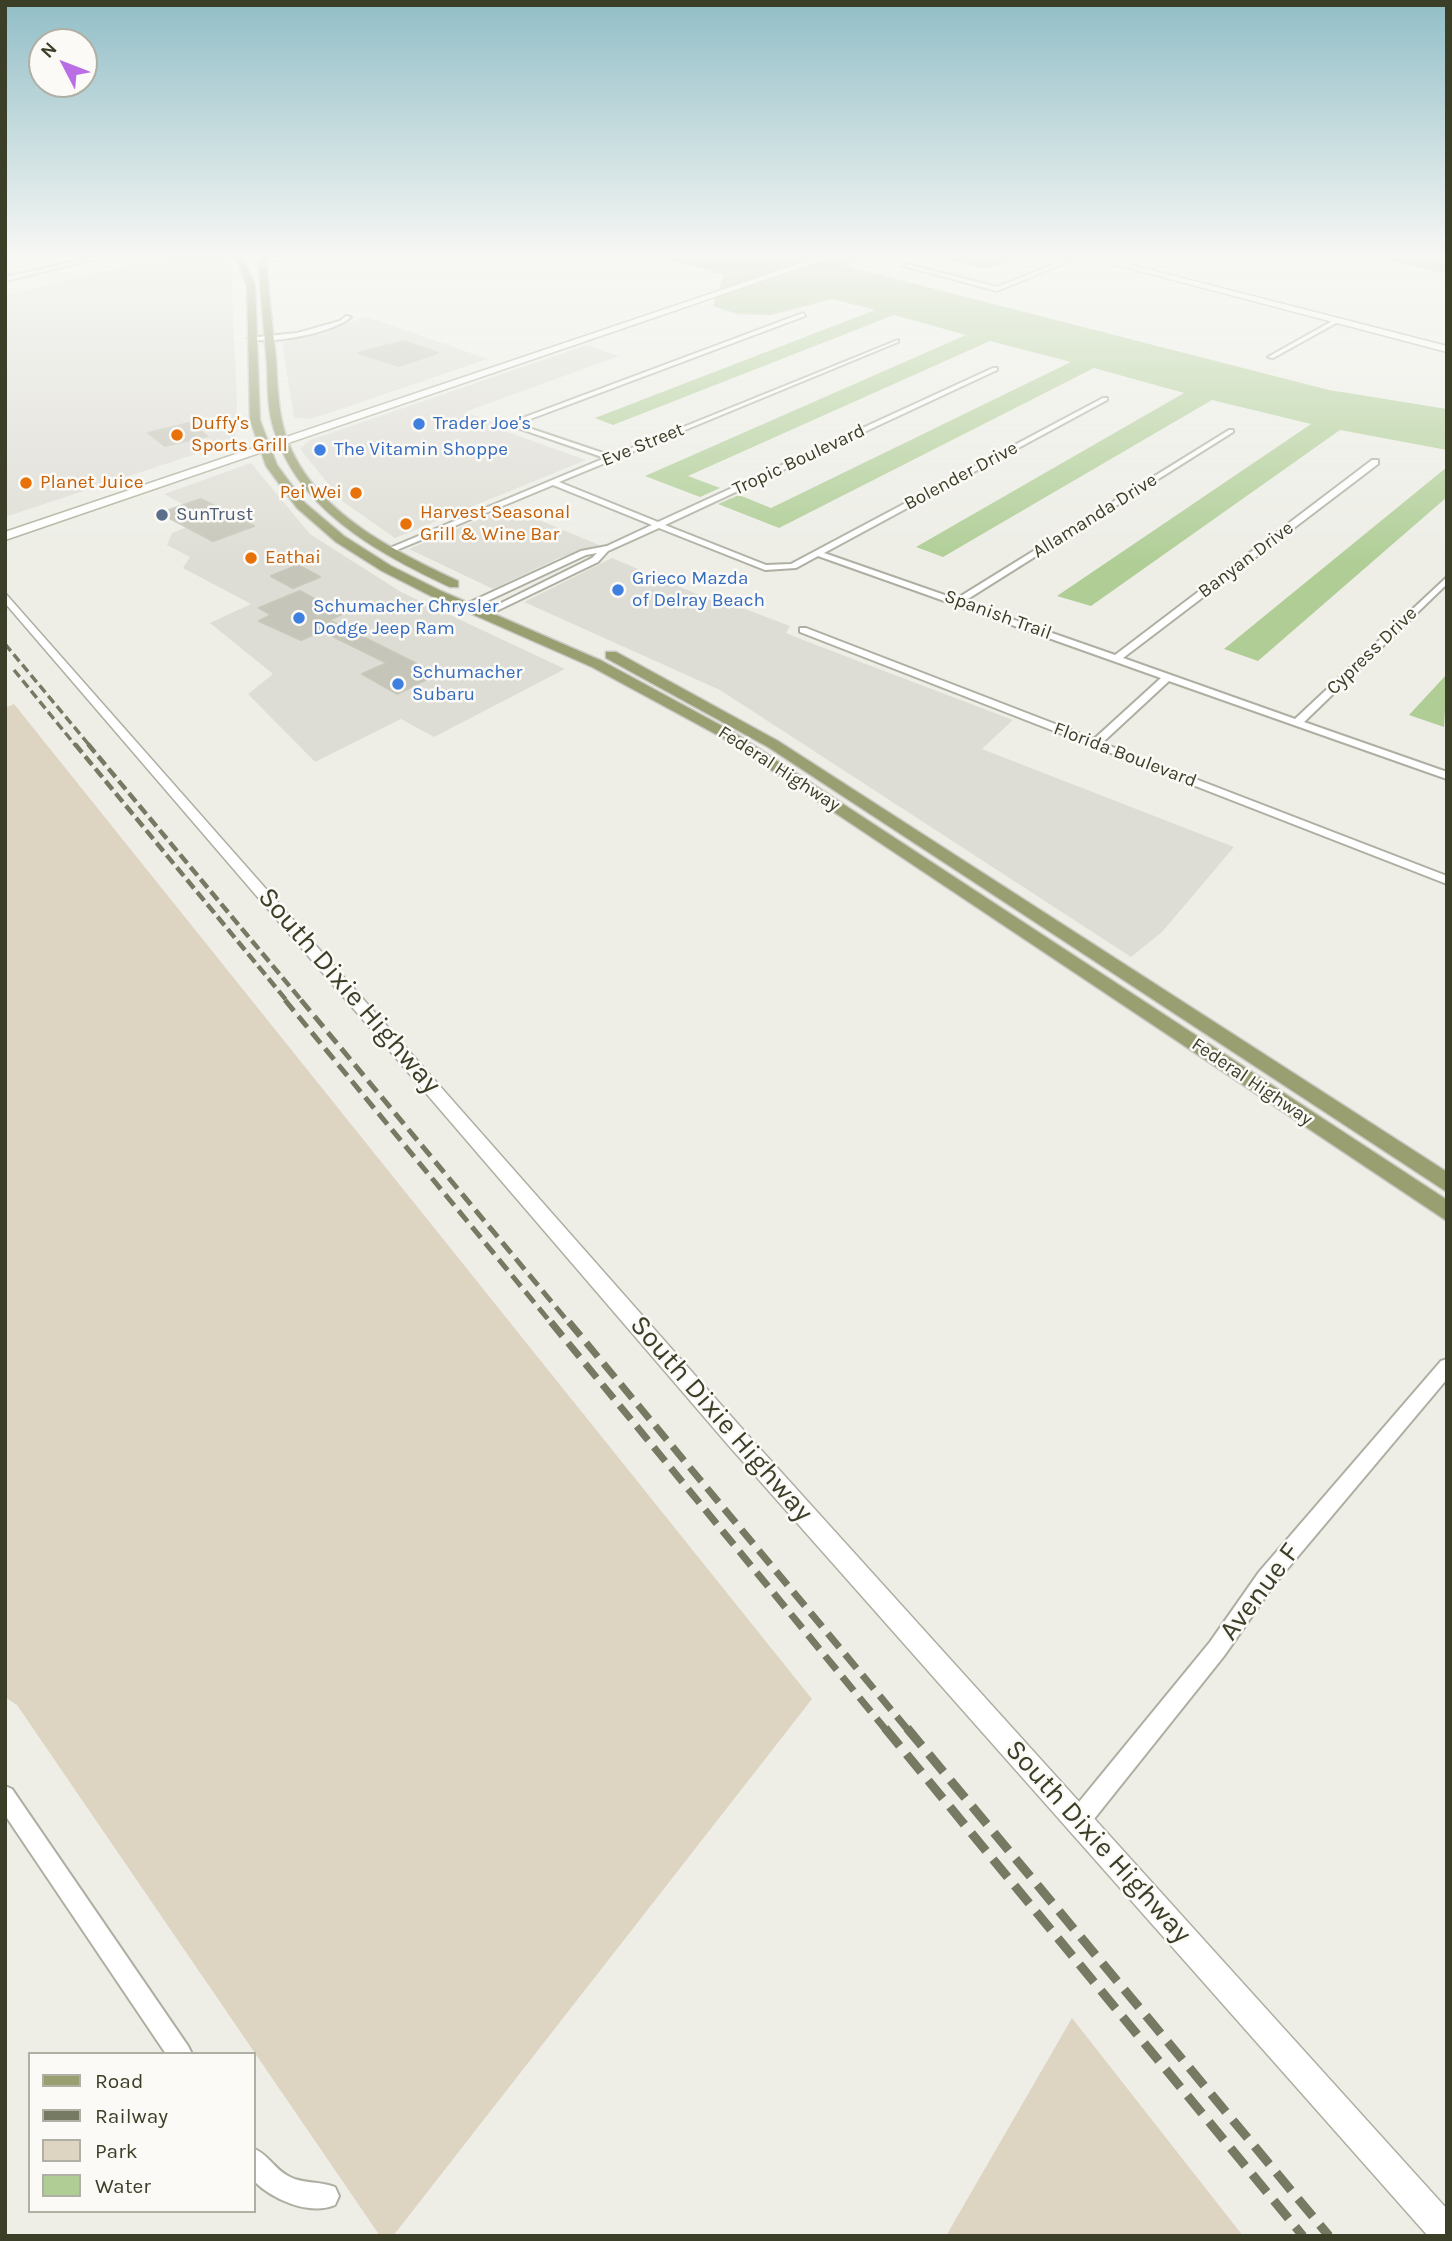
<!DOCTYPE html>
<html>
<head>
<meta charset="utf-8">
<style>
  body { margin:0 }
  #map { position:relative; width:1452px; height:2241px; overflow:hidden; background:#eeeee7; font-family:Karla,sans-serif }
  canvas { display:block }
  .frame { position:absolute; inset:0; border:7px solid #3c3f27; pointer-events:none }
  .legend { position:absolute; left:28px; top:2052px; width:228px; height:161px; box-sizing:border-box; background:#fbfaf7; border:2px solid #afafa4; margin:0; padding:9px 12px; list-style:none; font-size:21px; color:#3c3f27 }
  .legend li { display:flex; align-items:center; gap:14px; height:35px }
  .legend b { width:35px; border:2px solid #afafa4 }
  .north { position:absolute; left:28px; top:28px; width:70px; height:70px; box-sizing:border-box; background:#fbfaf7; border:2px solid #afafa4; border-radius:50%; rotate:312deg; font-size:19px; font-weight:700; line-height:28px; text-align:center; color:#3c3f27 }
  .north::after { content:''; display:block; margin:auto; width:24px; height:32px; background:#b96ee5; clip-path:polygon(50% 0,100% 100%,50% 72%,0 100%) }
</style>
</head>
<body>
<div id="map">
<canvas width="1452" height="2241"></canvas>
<div class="frame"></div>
<ul class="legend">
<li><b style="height:9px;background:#999f70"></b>Road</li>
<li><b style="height:9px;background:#777a62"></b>Railway</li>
<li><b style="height:19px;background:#ddd4c2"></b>Park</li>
<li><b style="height:19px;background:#afcd95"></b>Water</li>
</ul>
<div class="north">N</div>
</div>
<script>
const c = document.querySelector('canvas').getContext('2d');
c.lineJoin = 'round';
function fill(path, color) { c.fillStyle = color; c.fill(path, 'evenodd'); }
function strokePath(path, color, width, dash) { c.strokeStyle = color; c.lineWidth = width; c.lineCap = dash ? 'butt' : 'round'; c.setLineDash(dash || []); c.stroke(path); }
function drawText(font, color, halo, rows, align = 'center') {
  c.font = font + ' Karla,sans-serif'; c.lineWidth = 5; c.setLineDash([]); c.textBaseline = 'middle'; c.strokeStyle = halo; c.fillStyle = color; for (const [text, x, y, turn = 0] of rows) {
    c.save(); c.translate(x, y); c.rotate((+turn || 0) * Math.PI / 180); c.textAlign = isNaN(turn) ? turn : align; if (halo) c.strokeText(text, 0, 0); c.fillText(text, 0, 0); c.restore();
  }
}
fill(new Path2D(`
  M 183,253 L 224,253 L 231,266 L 237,405 L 235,441 L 5,517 L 5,295 Z
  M 367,317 L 488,359 L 311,419 L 294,418 L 282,342 Z
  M 587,345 L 619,356 L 465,412 L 496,423 L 502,430 L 586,460 L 395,538 L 342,501 L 300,449 L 310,440 Z
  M 251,463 L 310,534 L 401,592 L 565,669 L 434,737 L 401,719 L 315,762 L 248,694 L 273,674 L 210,623 L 251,604 L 183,568 L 190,557 L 167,545 L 172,533 L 209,518 L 164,494 Z
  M 508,507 L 599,545 L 559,558 L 493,589 L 409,549 Z
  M 612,558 L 718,603 L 724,601 L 790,626 L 786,633 L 803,640 L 1013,720 L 982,749 L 1234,847 L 1162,932 L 1131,957 L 720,690 L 524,602 Z`), '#deddd5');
fill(new Path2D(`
  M 14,704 L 812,1699 L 393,2236 L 380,2236 L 17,1705 L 5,1697 L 5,708 Z
  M 1072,2018 L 1243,2236 L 946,2236 Z`), '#ddd4c2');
fill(new Path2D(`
  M 642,253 L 880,253 L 845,266 L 1329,390 L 1447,409 L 1447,450 L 1340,430 L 1091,606 L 1057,596 L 1311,424 L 1212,400 L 943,557 L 916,547 L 1184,393 L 1094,368 L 779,528 L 718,504 L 739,495 L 771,508 L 1071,362 L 990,341 L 688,476 L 720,488 L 700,497 L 645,476 L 966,335 L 894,315 L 613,425 L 595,418 L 875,310 L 832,299 L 771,315 L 737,314 L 713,306 L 724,275 Z
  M 915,253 L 1000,253 L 1019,258 L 986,269 Z
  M 1357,253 L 1447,253 L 1447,274 Z
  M 1447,467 L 1447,497 L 1258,661 L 1224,649 Z
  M 1447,674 L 1444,727 L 1409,715 Z`), '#afcd95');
const building = new Path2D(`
  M 404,341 L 438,353 L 399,366 L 358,353 Z
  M 189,423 L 207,436 L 165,446 L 148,433 Z
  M 201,499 L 254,526 L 213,541 L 160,513 Z
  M 298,565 L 320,577 L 293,588 L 271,576 Z
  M 300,591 L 342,614 L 329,620 L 437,674 L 397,694 L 362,674 L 387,663 L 322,631 L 301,640 L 259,621 L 271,615 L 259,608 Z`);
fill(building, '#c6c5b9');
strokePath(building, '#c7c7ba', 2);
const minor = new Path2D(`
  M 112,253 L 118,254 L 5,281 L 5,277 Z
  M 293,253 L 304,253 L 262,263 L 259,261 Z
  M 1079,254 L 1084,255 L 997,291 L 904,266 L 907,264 L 997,287 Z
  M 803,313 L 805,316 L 517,424 L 612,456 L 898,340 L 898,342 L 559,482 L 658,522 L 993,368 L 997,368 L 997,370 L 665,525 L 766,565 L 791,564 L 1103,398 L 1107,398 L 1107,400 L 824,553 L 956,599 L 1229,430 L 1233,430 L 1233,432 L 963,602 L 1115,655 L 1372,460 L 1378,460 L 1378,464 L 1123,658 L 1295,719 L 1447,577 L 1447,584 L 1304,722 L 1447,772 L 1447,779 L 1169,681 L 1102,743 L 1447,876 L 1447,884 L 800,632 L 800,628 L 806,628 L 1094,739 L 1161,678 L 818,556 L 796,568 L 765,570 L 659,528 L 608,551 L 598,562 L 488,615 L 481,613 L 592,558 L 597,553 L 586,555 L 472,608 L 466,608 L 466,604 L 581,551 L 607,546 L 652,525 L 553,485 L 392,552 L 385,550 L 605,458 L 509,425 L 509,423 Z
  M 346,316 L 351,317 C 335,332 269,346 248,338 L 297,333 L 340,321 Z
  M 1336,319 L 1338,322 L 1273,358 L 1268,357 Z
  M 1447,1359 L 1447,1379 L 1273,1586 L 1224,1656 L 1086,1829 L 1078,1832 L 1070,1829 L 1067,1821 L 1070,1813 L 1210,1642 L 1259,1572 L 1441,1361 Z
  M 5,1786 L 12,1789 L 188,2046 L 192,2054 L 166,2054 L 5,1815 Z
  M 254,2149 C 268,2154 275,2170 290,2177 C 304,2184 320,2181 335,2187 L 339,2196 L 335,2205 C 309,2216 272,2199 254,2181 Z`);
const tertiary = new Path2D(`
  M 5,593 L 745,1432 L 1447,2209 L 1447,2236 L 1428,2236 L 729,1446 L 5,603 Z`);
const secondary = new Path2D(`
  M 831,253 L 843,253 L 5,540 L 5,532 Z
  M 1071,253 L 1085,253 L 1447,346 L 1447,352 Z`);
const primary = new Path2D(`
  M 233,253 L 241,253 L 255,285 L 260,420 L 277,465 L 305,503 L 344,536 L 391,566 L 441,591 L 602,661 L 733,732 L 1447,1200 L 1447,1221 L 723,738 L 592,667 L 431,596 L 382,571 L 336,542 L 297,508 L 266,466 L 250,420 L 247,285 Z
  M 258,253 L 266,253 C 268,289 272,324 276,359 C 278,392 278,423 293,453 C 324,517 397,552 458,581 L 458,587 L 450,587 C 376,552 294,508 272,423 C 267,404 268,384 267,365 C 264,328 260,290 258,253 Z
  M 606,652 L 616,652 L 778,741 L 1447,1172 L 1447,1192 L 768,747 L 606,658 Z`);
strokePath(minor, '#aeafa2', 4);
strokePath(tertiary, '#aeafa2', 3);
strokePath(secondary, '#afb19d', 3);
strokePath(primary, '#c8c9c3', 3);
fill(minor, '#fff');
fill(tertiary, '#fff');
fill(secondary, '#fff');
fill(primary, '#999f70');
strokePath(new Path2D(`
  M 5,644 L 90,746
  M 14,670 L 76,746`), '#777a62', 3.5, [9, 4.5]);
strokePath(new Path2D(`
  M 75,744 L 287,1001
  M 88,744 L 302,1001`), '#777a62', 4.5, [11, 5]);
strokePath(new Path2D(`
  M 285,1000 L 552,1324
  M 301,1000 L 570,1324`), '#777a62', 5, [14, 7]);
strokePath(new Path2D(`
  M 551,1322 L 886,1730
  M 569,1322 L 908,1730`), '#777a62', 7, [18, 9]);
strokePath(new Path2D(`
  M 885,1728 L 1303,2236
  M 907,1728 L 1329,2236`), '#777a62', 9, [23, 11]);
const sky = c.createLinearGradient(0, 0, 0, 567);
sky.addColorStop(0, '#91bec7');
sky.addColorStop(0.45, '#f7f7f4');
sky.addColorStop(1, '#f7f7f400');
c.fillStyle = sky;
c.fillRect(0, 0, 1452, 567);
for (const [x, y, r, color] of [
  [419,424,7,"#3f7fe0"],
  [177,435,7,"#e8710a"],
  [320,450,7,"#3f7fe0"],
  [26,483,7,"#e8710a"],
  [356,493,7,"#e8710a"],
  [162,515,7,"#5c6f8a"],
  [406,524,7,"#e8710a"],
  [251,558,7,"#e8710a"],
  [618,590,7,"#3f7fe0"],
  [299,618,7,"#3f7fe0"],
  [398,684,7,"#3f7fe0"]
]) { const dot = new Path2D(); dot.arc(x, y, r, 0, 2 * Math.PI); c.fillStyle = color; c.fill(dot); strokePath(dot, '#fbfaf7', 2.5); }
drawText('19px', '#c56008', '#fbfaf7', [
  ["Duffy's",191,424],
  ["Sports Grill",191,446],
  ["Planet Juice",40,483],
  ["Pei Wei",342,493,"right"],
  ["Harvest Seasonal",420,513],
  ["Grill & Wine Bar",420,535],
  ["Eathai",265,558]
], 'left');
drawText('19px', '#366cbe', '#fbfaf7', [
  ["Trader Joe's",433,424],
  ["The Vitamin Shoppe",334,450],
  ["Grieco Mazda",632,579],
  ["of Delray Beach",632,601],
  ["Schumacher Chrysler",313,607],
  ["Dodge Jeep Ram",313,629],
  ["Schumacher",412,673],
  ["Subaru",412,695]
], 'left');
drawText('19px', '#3c3f27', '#fbfaf7', [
  ["Eve Street",643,445,-22],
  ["Tropic Boulevard",799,460,-25],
  ["Bolender Drive",961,476,-28],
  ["Allamanda Drive",1095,516,-32],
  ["Banyan Drive",1246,560,-37],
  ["Spanish Trail",998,615,20],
  ["Cypress Drive",1372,651,-44],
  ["Florida Boulevard",1125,755,21],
  ["Federal Highway",779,769,33],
  ["Federal Highway",1252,1082,34]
]);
drawText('19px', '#4e5e75', '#fbfaf7', [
  ["SunTrust",176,515]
], 'left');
drawText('28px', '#3c3f27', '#fbfaf7', [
  ["South Dixie Highway",349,991,49],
  ["South Dixie Highway",721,1419,49],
  ["Avenue F",1260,1592,-53],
  ["South Dixie Highway",1098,1842,48]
]);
</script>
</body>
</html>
